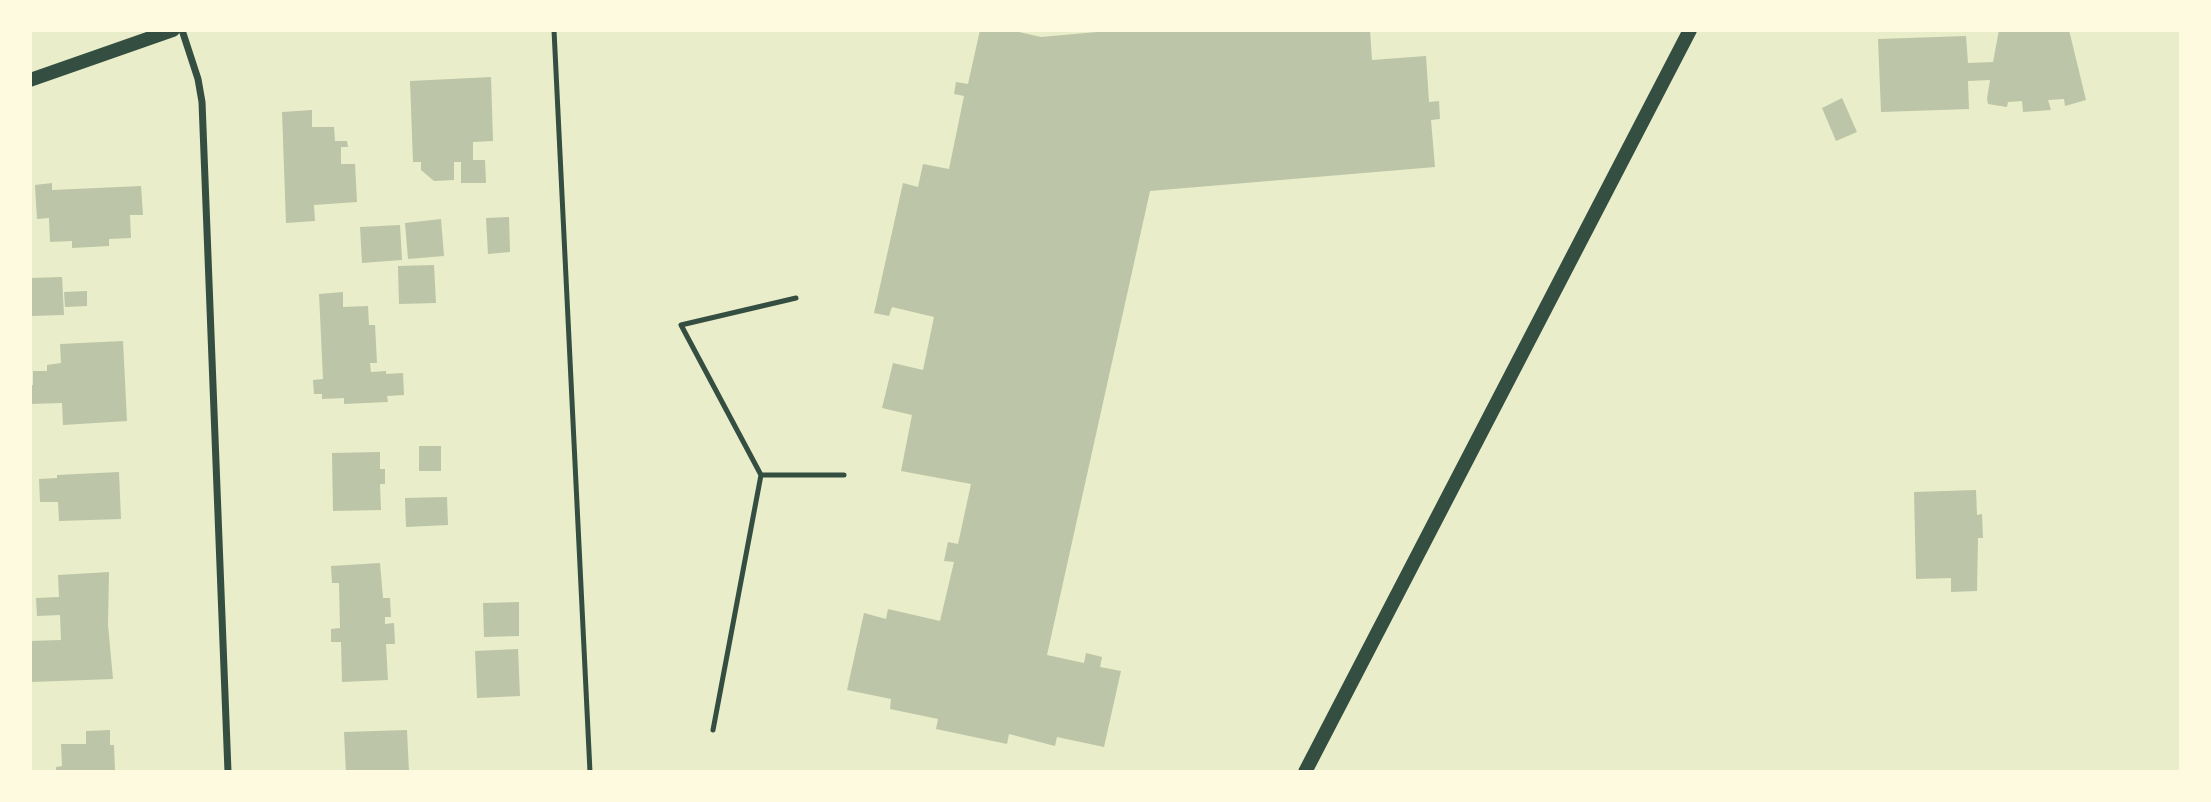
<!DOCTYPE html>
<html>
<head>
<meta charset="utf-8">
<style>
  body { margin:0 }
  #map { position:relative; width:2211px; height:802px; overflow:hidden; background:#e9edc9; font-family:"DM Sans",sans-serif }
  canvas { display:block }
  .frame { position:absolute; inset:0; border:32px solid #fefae0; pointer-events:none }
</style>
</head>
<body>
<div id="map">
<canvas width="2211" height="802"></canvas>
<div class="frame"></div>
</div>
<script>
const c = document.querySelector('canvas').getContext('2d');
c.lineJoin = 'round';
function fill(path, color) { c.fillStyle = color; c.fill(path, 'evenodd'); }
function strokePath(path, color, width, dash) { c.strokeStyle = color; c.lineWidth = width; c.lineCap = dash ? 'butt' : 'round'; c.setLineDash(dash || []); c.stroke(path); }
fill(new Path2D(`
  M 980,30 L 1010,30 L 1041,37 L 1097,32 L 1097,30 L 1370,30 L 1372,60 L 1426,56 L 1429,102 L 1439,101 L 1440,119 L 1431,120 L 1435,167 L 1150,191 L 1047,655 L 1084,663 L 1086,653 L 1102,657 L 1100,667 L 1121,671 L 1104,747 L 1057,737 L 1055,746 L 1009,734 L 1007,744 L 936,729 L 938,719 L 890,709 L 891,699 L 847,690 L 864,613 L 886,619 L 888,609 L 940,621 L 954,562 L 944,561 L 948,542 L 958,544 L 971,484 L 901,471 L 912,415 L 882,408 L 893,363 L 923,370 L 934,317 L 892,307 L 889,316 L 874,313 L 903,183 L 918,187 L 923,164 L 949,169 L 964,96 L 954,94 L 956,82 L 968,84 Z
  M 1999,30 L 2069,30 L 2086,100 L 2065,106 L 2064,99 L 2048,100 L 2051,110 L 2023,112 L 2022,101 L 2008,102 L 2007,107 L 1988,104 L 1987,99 L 1990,80 L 1968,81 L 1969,109 L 1881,112 L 1878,39 L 1966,36 L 1968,63 L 1993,62 Z
  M 491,77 L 493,141 L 473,142 L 473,160 L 485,160 L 486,183 L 461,183 L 461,162 L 454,162 L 454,180 L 434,181 L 421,170 L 421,162 L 413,162 L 410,81 Z
  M 1842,98 L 1857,132 L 1836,141 L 1822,108 Z
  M 312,110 L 312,127 L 334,127 L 335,141 L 347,141 L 348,147 L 341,147 L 341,164 L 355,164 L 357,202 L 314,205 L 315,221 L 286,223 L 282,112 Z
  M 52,183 L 52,190 L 141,186 L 143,215 L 130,215 L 131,238 L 109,239 L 109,246 L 72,248 L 72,241 L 50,242 L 49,218 L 37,219 L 35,185 Z
  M 509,217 L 510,252 L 488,254 L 486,218 Z
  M 441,219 L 444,256 L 408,259 L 405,223 Z
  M 400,225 L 402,260 L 362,263 L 360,227 Z
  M 434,265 L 436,303 L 399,304 L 398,266 Z
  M 62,277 L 64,315 L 30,316 L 30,278 Z
  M 87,291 L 87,306 L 65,307 L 64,292 Z
  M 343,292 L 343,307 L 368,306 L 369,325 L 375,325 L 377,363 L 370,363 L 371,372 L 386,371 L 386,374 L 403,373 L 404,395 L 387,396 L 388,402 L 344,404 L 344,398 L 322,399 L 322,394 L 314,394 L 313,380 L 323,379 L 319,294 Z
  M 123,341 L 127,421 L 63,425 L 62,403 L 30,404 L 30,385 L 33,385 L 33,371 L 47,371 L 47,365 L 61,363 L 60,344 Z
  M 419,446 L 441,446 L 441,471 L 419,471 Z
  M 380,452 L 380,469 L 385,469 L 385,484 L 380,484 L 381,510 L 333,511 L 332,453 Z
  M 119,472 L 121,519 L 59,521 L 58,502 L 40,502 L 39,479 L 57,478 L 57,475 Z
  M 1976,490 L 1977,515 L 1982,514 L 1983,538 L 1978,538 L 1977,591 L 1951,592 L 1951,578 L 1916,579 L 1914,492 Z
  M 447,497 L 448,525 L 406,527 L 405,498 Z
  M 380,563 L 383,598 L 390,598 L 391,617 L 385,617 L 385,624 L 394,623 L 395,644 L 386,644 L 388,680 L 342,682 L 341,642 L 331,642 L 331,629 L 340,628 L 339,583 L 332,583 L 331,566 Z
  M 109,572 L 108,625 L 113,679 L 31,682 L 30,641 L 61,640 L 60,615 L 37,616 L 36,598 L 59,597 L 58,575 Z
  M 519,602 L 519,636 L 484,637 L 483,603 Z
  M 518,649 L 520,696 L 477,698 L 475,651 Z
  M 110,730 L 110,745 L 114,745 L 115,772 L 56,772 L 56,767 L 62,766 L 61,744 L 86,744 L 86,731 Z
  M 407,730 L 409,772 L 346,772 L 344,732 Z`), '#bcc5a7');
strokePath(new Path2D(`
  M 554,30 L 590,772
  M 761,475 L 844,475
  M 713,730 L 761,475 L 681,325 L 796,298`), '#344e41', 5);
strokePath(new Path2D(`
  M 182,30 L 198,79 L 202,102 L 228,772`), '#344e41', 7);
strokePath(new Path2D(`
  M 30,80 L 173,30
  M 1305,772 L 1690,30`), '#344e41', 14);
</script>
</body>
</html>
